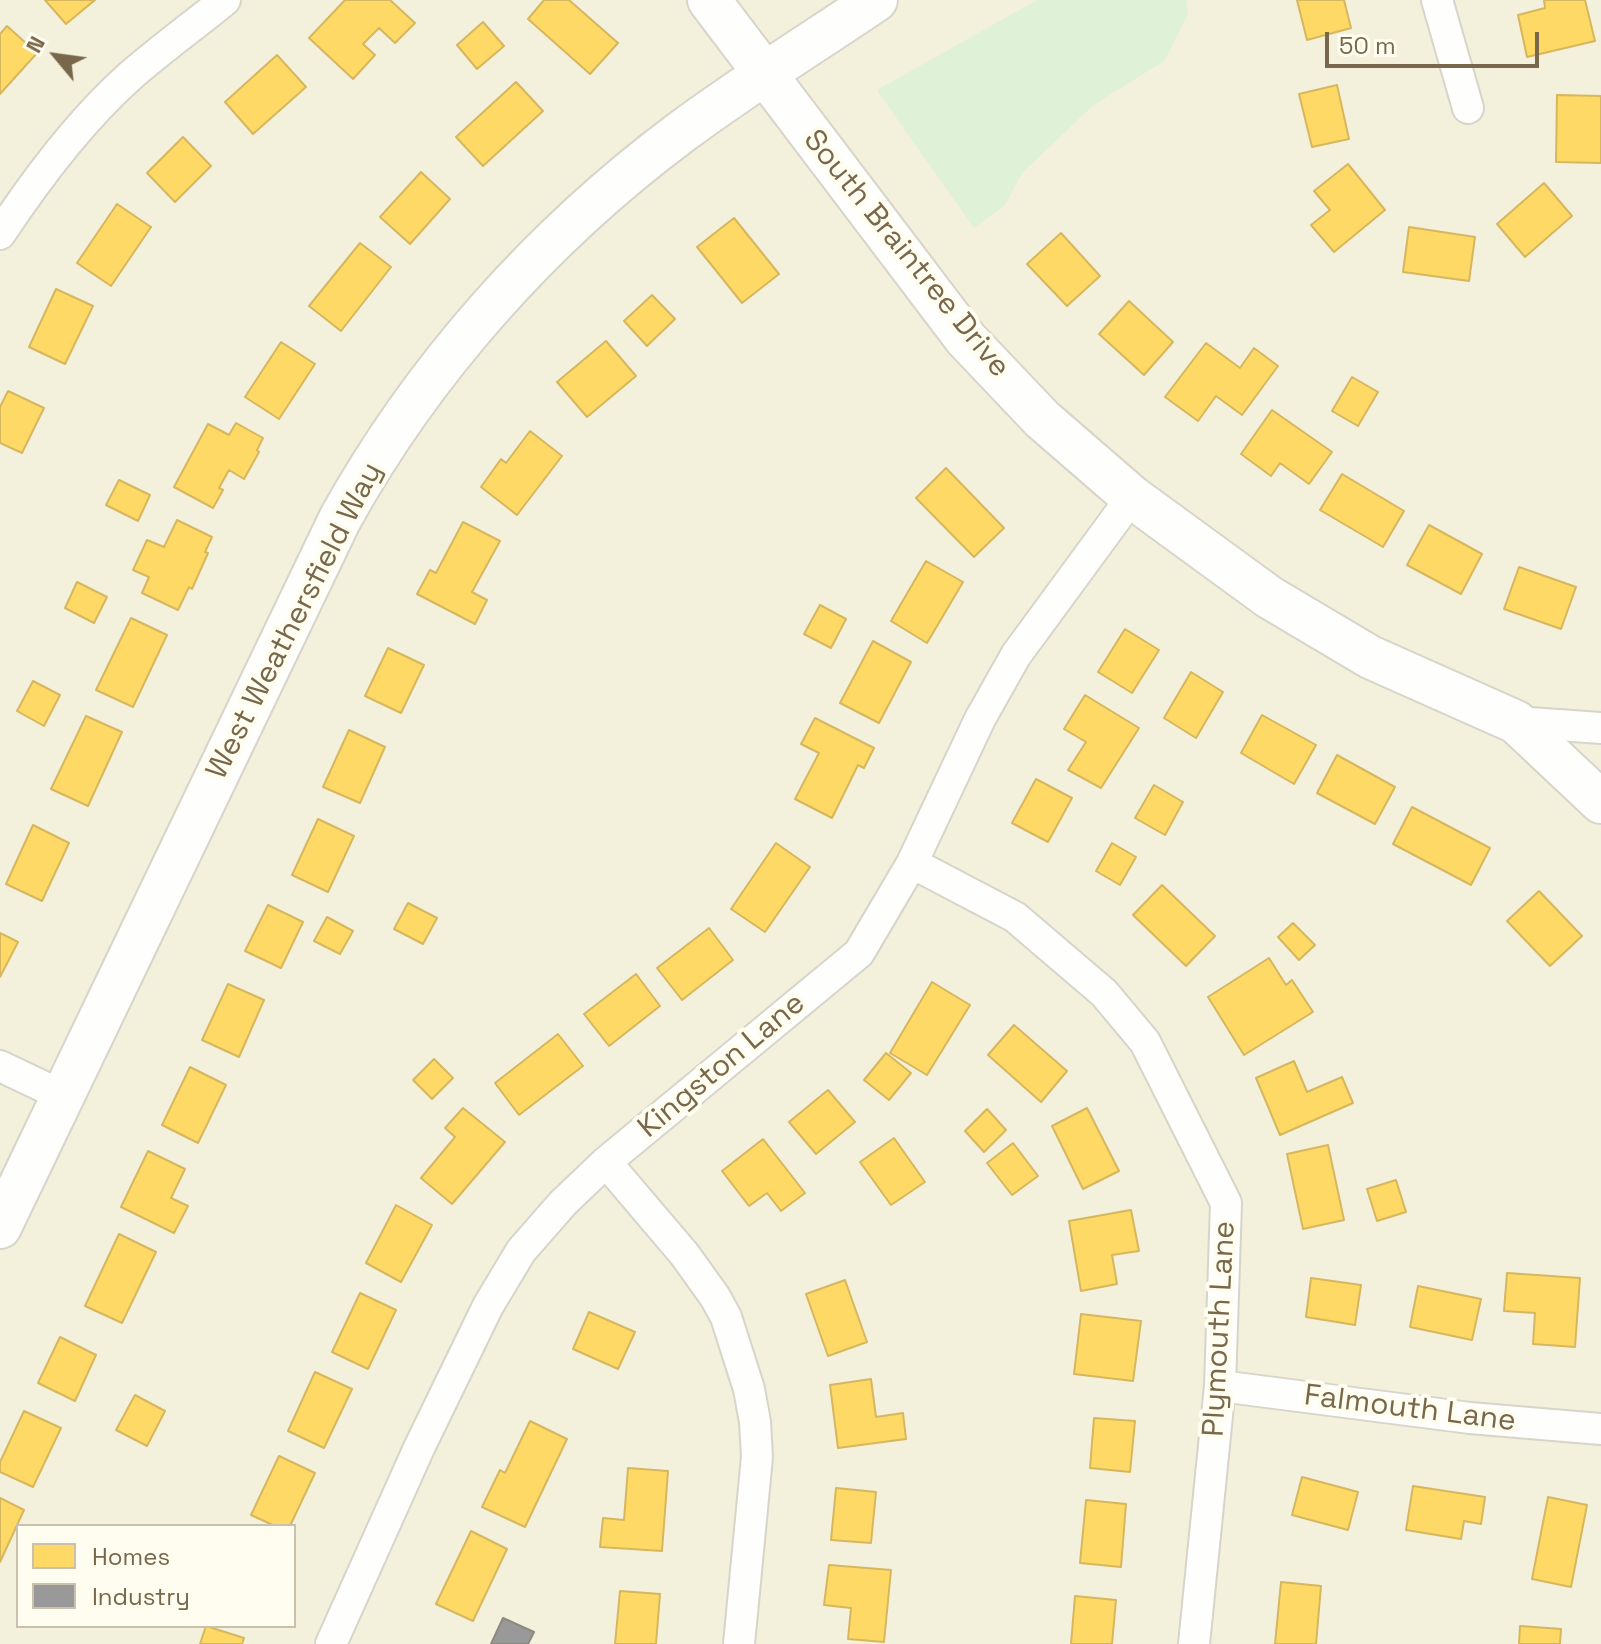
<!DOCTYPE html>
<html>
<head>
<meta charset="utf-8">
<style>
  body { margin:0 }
  #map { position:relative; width:1601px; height:1644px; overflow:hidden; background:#f8f7ec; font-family:"Space Grotesk",sans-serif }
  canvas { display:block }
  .legend { position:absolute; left:16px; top:1524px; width:280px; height:104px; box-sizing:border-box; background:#fffdef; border:2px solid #c9c1ad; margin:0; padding:10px 14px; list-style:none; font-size:24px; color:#78674a }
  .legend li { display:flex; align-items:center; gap:16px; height:40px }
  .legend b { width:40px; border:2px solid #c9c1ad }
  .north { position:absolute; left:16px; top:16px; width:80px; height:80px; -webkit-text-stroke:6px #fffdef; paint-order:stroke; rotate:299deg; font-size:22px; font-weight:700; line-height:32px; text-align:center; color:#78674a }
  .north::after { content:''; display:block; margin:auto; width:28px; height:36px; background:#78674a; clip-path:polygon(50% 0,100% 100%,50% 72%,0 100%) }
  .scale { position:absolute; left:1325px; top:32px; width:214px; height:36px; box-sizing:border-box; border:4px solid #78674a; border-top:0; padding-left:10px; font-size:24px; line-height:28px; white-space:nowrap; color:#78674a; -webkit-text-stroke:6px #fffdef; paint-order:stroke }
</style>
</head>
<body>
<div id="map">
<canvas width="1601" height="1644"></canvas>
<ul class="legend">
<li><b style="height:22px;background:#ffd966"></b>Homes</li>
<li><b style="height:22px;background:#999"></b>Industry</li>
</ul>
<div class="north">N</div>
<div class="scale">50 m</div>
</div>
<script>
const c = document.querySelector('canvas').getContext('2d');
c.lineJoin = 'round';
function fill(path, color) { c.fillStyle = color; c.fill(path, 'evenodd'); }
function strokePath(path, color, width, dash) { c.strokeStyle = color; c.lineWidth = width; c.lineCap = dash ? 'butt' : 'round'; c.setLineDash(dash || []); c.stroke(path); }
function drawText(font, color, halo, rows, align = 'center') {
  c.font = font + ' "Space Grotesk",sans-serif'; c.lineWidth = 8; c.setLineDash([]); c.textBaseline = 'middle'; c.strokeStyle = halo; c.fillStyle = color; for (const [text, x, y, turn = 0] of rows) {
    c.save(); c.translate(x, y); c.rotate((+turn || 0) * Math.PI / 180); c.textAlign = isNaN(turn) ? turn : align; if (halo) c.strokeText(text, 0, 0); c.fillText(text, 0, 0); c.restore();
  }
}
fill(new Path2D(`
  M 0,0 L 1601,0 L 1601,1644 L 0,1644 ZM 18,1526 L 294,1526 L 294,1626 L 18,1626 Z`), '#f3f0dc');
fill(new Path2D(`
  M 1037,0 L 1186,0 L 1188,14 L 1164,61 L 1092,106 L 1022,173 L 1005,205 L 974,228 L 877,90 Z`), '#dff1d7');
const homes = new Path2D(`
  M 45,0 L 95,0 L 66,24 Z
  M 345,0 L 390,0 L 415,23 L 395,43 L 379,28 L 363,44 L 375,55 L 353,79 L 309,38 Z
  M 544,0 L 569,0 L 618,43 L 590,74 L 528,19 Z
  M 1297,0 L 1344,0 L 1351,28 L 1307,40 Z
  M 1544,0 L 1585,0 L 1595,41 L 1527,57 L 1518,15 L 1545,8 Z
  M 483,22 L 504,46 L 477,69 L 457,45 Z
  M 7,26 L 37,53 L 0,94 L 0,34 Z
  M 277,55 L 306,87 L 253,134 L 225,102 Z
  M 516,82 L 543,111 L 483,166 L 456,137 Z
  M 1337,85 L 1349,139 L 1312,147 L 1299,94 Z
  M 1557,95 L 1601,96 L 1601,163 L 1556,162 Z
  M 183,137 L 211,166 L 175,202 L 147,173 Z
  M 1348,164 L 1385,210 L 1334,252 L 1311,225 L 1330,210 L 1314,191 Z
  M 421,172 L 450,199 L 410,244 L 380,217 Z
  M 1544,183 L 1572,216 L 1525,257 L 1497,224 Z
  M 117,204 L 151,227 L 111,286 L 77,263 Z
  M 734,218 L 779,274 L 742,303 L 697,247 Z
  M 1409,227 L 1475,237 L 1469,281 L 1403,272 Z
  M 1061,233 L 1100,276 L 1067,306 L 1027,264 Z
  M 360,243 L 391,267 L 341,331 L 309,306 Z
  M 56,289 L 93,306 L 65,364 L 29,347 Z
  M 652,295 L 675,319 L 647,346 L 624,321 Z
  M 1129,301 L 1173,342 L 1144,375 L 1099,334 Z
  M 606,341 L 636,376 L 587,417 L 557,382 Z
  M 281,342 L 315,364 L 279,419 L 245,397 Z
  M 1206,343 L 1240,368 L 1254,348 L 1278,366 L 1242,415 L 1216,396 L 1198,421 L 1165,397 Z
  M 1352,377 L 1378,392 L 1358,426 L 1332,411 Z
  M 8,391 L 44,408 L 22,453 L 0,443 L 0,407 Z
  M 1272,410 L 1332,452 L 1309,484 L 1280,463 L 1271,476 L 1241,454 Z
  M 236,423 L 263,438 L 257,450 L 259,452 L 244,479 L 229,470 L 219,488 L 223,490 L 213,508 L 174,487 L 208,424 L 229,435 Z
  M 530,431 L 562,456 L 517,515 L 481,487 L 501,459 L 506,463 Z
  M 946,468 L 1004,528 L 974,557 L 916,498 Z
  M 1342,474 L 1404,511 L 1383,547 L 1320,510 Z
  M 119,480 L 150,495 L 138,521 L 106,505 Z
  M 177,520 L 212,537 L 205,552 L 208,553 L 192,589 L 189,587 L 178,610 L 142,593 L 149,577 L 133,570 L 147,540 L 164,547 Z
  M 463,522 L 500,541 L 472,592 L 487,600 L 475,624 L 417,594 L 430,570 L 436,573 Z
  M 1429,525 L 1482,554 L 1461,594 L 1407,565 Z
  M 926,561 L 963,582 L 927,643 L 891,621 Z
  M 1519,567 L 1576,587 L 1561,629 L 1504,609 Z
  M 77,582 L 107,597 L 94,623 L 65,608 Z
  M 820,605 L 846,619 L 831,648 L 804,634 Z
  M 131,618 L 167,635 L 133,707 L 96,690 Z
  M 1125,629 L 1159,650 L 1132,693 L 1098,672 Z
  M 873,641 L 911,662 L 879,723 L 840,703 Z
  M 388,648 L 424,665 L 401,713 L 365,696 Z
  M 1191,672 L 1223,692 L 1196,738 L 1164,718 Z
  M 33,681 L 60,695 L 44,726 L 17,711 Z
  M 1085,695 L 1139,728 L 1101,788 L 1068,770 L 1086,742 L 1064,729 Z
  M 1262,715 L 1316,745 L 1294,784 L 1241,753 Z
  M 86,716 L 122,732 L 88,806 L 51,789 Z
  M 815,718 L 874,748 L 864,768 L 858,765 L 832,818 L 795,799 L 819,753 L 801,744 Z
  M 349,730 L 385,747 L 360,803 L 323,787 Z
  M 1337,755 L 1395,787 L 1375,824 L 1317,793 Z
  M 1036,779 L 1072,798 L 1048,842 L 1012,823 Z
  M 1154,785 L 1183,802 L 1165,835 L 1135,818 Z
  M 1412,807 L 1490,848 L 1471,885 L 1393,844 Z
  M 318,819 L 354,836 L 328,892 L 292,875 Z
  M 33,825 L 69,843 L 42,901 L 6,884 Z
  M 776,843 L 810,867 L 765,932 L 731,909 Z
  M 1112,843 L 1136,857 L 1120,885 L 1096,871 Z
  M 1162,885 L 1215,936 L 1186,966 L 1133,915 Z
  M 1539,891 L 1582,936 L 1550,966 L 1507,921 Z
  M 408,903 L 437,918 L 423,944 L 394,929 Z
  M 268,905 L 303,922 L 281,968 L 245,951 Z
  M 327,917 L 353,931 L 340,954 L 314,941 Z
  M 1293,923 L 1315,945 L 1299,960 L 1278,937 Z
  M 709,928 L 733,960 L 682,1000 L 657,968 Z
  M 0,933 L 18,942 L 0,977 Z
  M 1269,958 L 1286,985 L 1292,980 L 1313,1012 L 1244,1055 L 1208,997 Z
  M 636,974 L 660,1006 L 609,1046 L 584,1014 Z
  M 932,982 L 970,1005 L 927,1075 L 890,1053 Z
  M 228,984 L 264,1000 L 239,1057 L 202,1040 Z
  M 1014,1025 L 1067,1071 L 1041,1102 L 988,1055 Z
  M 558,1034 L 583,1066 L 519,1115 L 495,1083 Z
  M 886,1053 L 911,1073 L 889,1100 L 864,1080 Z
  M 434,1059 L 453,1078 L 432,1099 L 413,1080 Z
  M 1294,1061 L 1307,1092 L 1342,1077 L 1353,1103 L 1280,1135 L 1256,1078 Z
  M 190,1067 L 226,1085 L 198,1143 L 162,1125 Z
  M 828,1090 L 855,1122 L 816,1154 L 789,1122 Z
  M 463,1108 L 505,1142 L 452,1204 L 421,1178 L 455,1137 L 445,1128 Z
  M 1087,1108 L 1119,1171 L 1083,1189 L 1052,1126 Z
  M 987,1109 L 1006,1130 L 984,1152 L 965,1131 Z
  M 894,1138 L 925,1182 L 891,1205 L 860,1162 Z
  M 763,1139 L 805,1193 L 781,1211 L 767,1193 L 749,1206 L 722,1171 Z
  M 1013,1143 L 1038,1176 L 1012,1195 L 987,1163 Z
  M 1328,1145 L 1344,1220 L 1303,1229 L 1287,1154 Z
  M 148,1151 L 185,1169 L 171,1198 L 188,1206 L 174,1233 L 121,1207 Z
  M 1396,1180 L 1406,1212 L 1377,1221 L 1367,1189 Z
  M 396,1205 L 432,1225 L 401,1282 L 366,1263 Z
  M 1131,1210 L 1139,1251 L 1112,1255 L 1117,1284 L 1081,1291 L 1069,1221 Z
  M 119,1234 L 156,1252 L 122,1323 L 85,1306 Z
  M 1507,1273 L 1580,1278 L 1575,1347 L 1533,1344 L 1535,1313 L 1504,1311 Z
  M 1311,1278 L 1361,1285 L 1355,1325 L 1306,1317 Z
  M 845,1280 L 867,1342 L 828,1356 L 806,1294 Z
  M 1418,1286 L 1481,1299 L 1472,1340 L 1410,1327 Z
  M 360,1293 L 396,1310 L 368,1369 L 332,1352 Z
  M 589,1312 L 635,1332 L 618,1369 L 573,1349 Z
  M 1081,1314 L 1141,1321 L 1133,1381 L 1074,1374 Z
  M 60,1337 L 96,1355 L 75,1401 L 38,1383 Z
  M 315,1372 L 352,1389 L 324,1448 L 288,1431 Z
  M 871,1379 L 876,1417 L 903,1413 L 906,1439 L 838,1448 L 830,1385 Z
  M 135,1395 L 165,1411 L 147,1446 L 116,1430 Z
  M 24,1411 L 61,1428 L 33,1487 L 0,1472 L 0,1462 Z
  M 1094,1418 L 1135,1421 L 1130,1472 L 1090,1468 Z
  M 530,1421 L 567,1439 L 525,1527 L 482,1507 L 500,1470 L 505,1473 Z
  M 279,1456 L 315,1473 L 290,1526 L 275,1526 L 251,1515 Z
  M 628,1468 L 668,1471 L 662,1551 L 600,1547 L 603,1518 L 624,1520 Z
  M 1302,1477 L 1358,1492 L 1348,1530 L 1292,1515 Z
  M 1413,1486 L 1485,1497 L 1481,1524 L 1464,1521 L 1461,1539 L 1406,1530 Z
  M 836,1488 L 876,1492 L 871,1543 L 831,1540 Z
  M 1548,1497 L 1587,1505 L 1571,1587 L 1532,1579 Z
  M 0,1498 L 24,1510 L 0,1562 Z
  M 1086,1500 L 1126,1504 L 1121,1567 L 1080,1563 Z
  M 471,1531 L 507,1549 L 473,1621 L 436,1604 Z
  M 829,1565 L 891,1570 L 884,1642 L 848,1639 L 851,1608 L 824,1605 Z
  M 1281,1582 L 1321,1586 L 1316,1644 L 1275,1644 Z
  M 620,1591 L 660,1594 L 656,1644 L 615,1644 Z
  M 1075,1596 L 1116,1600 L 1112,1644 L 1071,1644 Z
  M 206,1626 L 244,1638 L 242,1644 L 200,1644 Z
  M 1520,1626 L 1561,1629 L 1560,1644 L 1519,1644 Z`);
fill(homes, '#ffd966');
strokePath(homes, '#d6b75e', 2);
const industry = new Path2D(`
  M 503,1618 L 534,1632 L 528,1644 L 491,1644 Z`);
fill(industry, '#999');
strokePath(industry, '#8f8a81', 2);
const street = new Path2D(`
  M 1437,0 L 1468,108
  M 0,234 C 37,178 79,122 129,77 C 160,50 193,26 225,0
  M 1516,722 L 1601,728
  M 912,863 L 1015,917 L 1104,993 L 1145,1042 L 1226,1203 L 1220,1386 L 1194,1644
  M 0,1066 L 63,1096
  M 606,1162 L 685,1255 L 715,1297 L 726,1317 L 749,1389 L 755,1422 L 757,1457 L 739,1644
  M 1220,1386 L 1470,1418 L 1601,1429
  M 331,1644 L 419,1448 L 488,1306 L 521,1251 L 563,1203 L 606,1162 L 859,953 L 912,863 L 980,719 L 1016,655 L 1132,497`);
const secondary = new Path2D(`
  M 709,0 L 966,339 L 1042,419 L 1132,497 L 1269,597 L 1370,657 L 1516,722 L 1601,802
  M 0,1227 L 340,519 C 423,369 542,236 680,133 C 743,86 811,44 876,0`);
strokePath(street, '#d7d4ca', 34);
strokePath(secondary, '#d8d4ca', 46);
strokePath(street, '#fefefc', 30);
strokePath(secondary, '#fefefc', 42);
drawText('30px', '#78674a', '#fffdef', [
  ["South Braintree Drive",906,254,51],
  ["West Weathersfield Way",295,621,-63],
  ["Kingston Lane",722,1066,-40],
  ["Plymouth Lane",1220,1329,-87],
  ["Falmouth Lane",1410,1409,7]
]);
</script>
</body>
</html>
